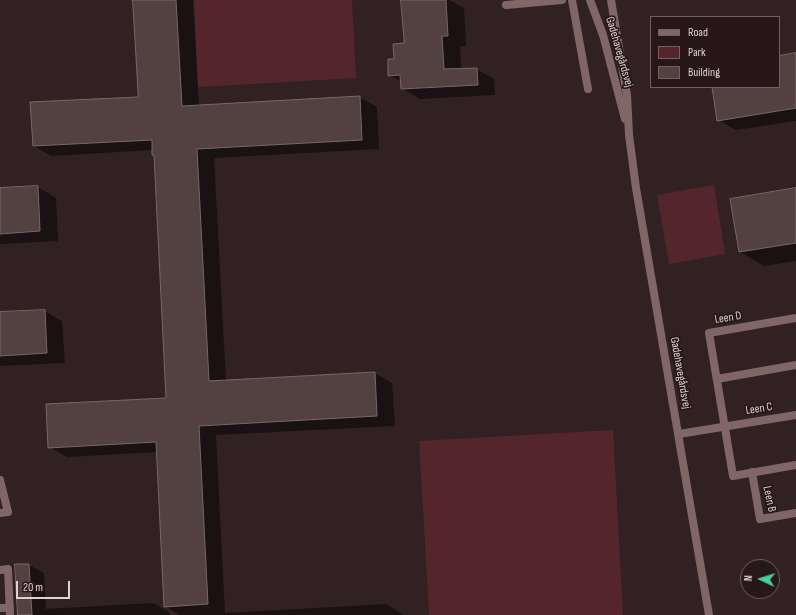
<!DOCTYPE html>
<html>
<head>
<meta charset="utf-8">
<style>
  body { margin:0 }
  #map { position:relative; width:796px; height:615px; overflow:hidden; background:#322122; font-family:"Sofia Sans Condensed",sans-serif }
  canvas { display:block }
  .legend { position:absolute; left:650px; top:16px; width:130px; height:72px; box-sizing:border-box; background:#281718; border:1px solid #716262; margin:0; padding:5px 7px; list-style:none; font-size:12px; color:#ded2d2 }
  .legend li { display:flex; align-items:center; gap:8px; height:20px }
  .legend b { width:20px; border:1px solid #716262 }
  .north { position:absolute; left:740px; top:559px; width:40px; height:40px; box-sizing:border-box; background:#281718; border:1px solid #716262; border-radius:50%; rotate:274deg; font-size:11px; font-weight:700; line-height:16px; text-align:center; color:#ded2d2 }
  .north::after { content:''; display:block; margin:auto; width:14px; height:18px; background:#40d4a1; clip-path:polygon(50% 0,100% 100%,50% 72%,0 100%) }
  .scale { position:absolute; left:16px; top:581px; width:54px; height:18px; box-sizing:border-box; border:2px solid #ded2d2; border-top:0; padding-left:5px; font-size:12px; line-height:14px; white-space:nowrap; color:#ded2d2; -webkit-text-stroke:3px #281718; paint-order:stroke }
</style>
</head>
<body>
<div id="map">
<canvas width="796" height="615"></canvas>
<ul class="legend">
<li><b style="height:5px;background:#816667"></b>Road</li>
<li><b style="height:11px;background:#54252a"></b>Park</li>
<li><b style="height:11px;background:#534141"></b>Building</li>
</ul>
<div class="north">N</div>
<div class="scale">20 m</div>
</div>
<script>
const c = document.querySelector('canvas').getContext('2d');
c.lineJoin = 'round';
function fill(path, color) { c.fillStyle = color; c.fill(path, 'evenodd'); }
function strokePath(path, color, width, dash) { c.strokeStyle = color; c.lineWidth = width; c.lineCap = dash ? 'butt' : 'round'; c.setLineDash(dash || []); c.stroke(path); }
function drawText(font, color, halo, rows, align = 'center') {
  c.font = font + ' "Sofia Sans Condensed",sans-serif'; c.lineWidth = 3.5; c.setLineDash([]); c.textBaseline = 'middle'; c.strokeStyle = halo; c.fillStyle = color; for (const [text, x, y, turn = 0] of rows) {
    c.save(); c.translate(x, y); c.rotate((+turn || 0) * Math.PI / 180); c.textAlign = isNaN(turn) ? turn : align; if (halo) c.strokeText(text, 0, 0); c.fillText(text, 0, 0); c.restore();
  }
}
fill(new Path2D(`
  M 194,0 L 352,0 L 356,78 L 198,87 Z
  M 714,185 L 725,254 L 669,264 L 657,195 Z
  M 613,430 L 623,615 L 429,615 L 419,441 Z`), '#54252a');
fill(new Path2D(`
  M 134,0 L 193,0 L 199,106 L 359,97 L 377,107 L 379,149 L 214,158 L 226,381 L 375,373 L 392,383 L 395,426 L 216,435 L 225,613 L 386,604 L 404,615 L 180,615 L 165,606 L 157,452 L 67,457 L 49,447 L 167,399 L 155,155 L 153,150 L 51,156 L 34,146 L 140,97 Z
  M 402,0 L 449,0 L 464,8 L 466,46 L 460,46 L 461,70 L 476,69 L 494,79 L 495,95 L 420,99 L 402,88 L 402,82 L 389,75 L 395,60 L 405,44 Z
  M 796,54 L 796,121 L 736,130 L 718,120 L 713,87 L 779,87 L 779,57 Z
  M 38,187 L 56,198 L 58,241 L 0,244 L 0,189 Z
  M 796,189 L 796,261 L 764,266 L 740,252 Z
  M 44,311 L 62,321 L 65,363 L 0,366 L 0,313 Z
  M 29,565 L 44,573 L 46,609 L 154,603 L 169,612 L 170,615 L 19,615 Z`), '#0007');
const building = new Path2D(`
  M 133,0 L 176,0 L 182,106 L 360,96 L 362,140 L 197,149 L 209,381 L 375,372 L 377,416 L 199,426 L 208,604 L 164,607 L 156,442 L 48,448 L 46,404 L 166,398 L 154,155 L 152,155 L 152,140 L 33,146 L 30,102 L 138,97 Z
  M 401,0 L 446,0 L 448,36 L 442,36 L 444,69 L 477,68 L 478,85 L 401,89 L 400,75 L 388,76 L 388,59 L 394,59 L 393,44 L 404,43 Z
  M 796,53 L 796,108 L 717,121 L 712,87 L 779,87 L 779,56 Z
  M 38,186 L 40,231 L 0,234 L 0,188 Z
  M 796,188 L 796,243 L 739,252 L 730,199 Z
  M 45,310 L 47,353 L 0,356 L 0,312 Z
  M 15,564 L 29,564 L 32,615 L 18,615 Z`);
fill(building, '#534141');
strokePath(building, '#7a6667', 1);
strokePath(new Path2D(`
  M 572,0 L 588,89
  M 506,5 L 562,0
  M 0,480 L 8,512 L 0,513
  M 0,570 L 8,569 L 10,615
  M 0,608 L 10,608`), '#816667', 8);
strokePath(new Path2D(`
  M 590,0 L 603,35 L 625,119
  M 611,0 L 627,95 L 629,135 L 636,188 L 709,615
  M 796,318 L 709,333 L 733,476 L 796,465
  M 717,379 L 796,365
  M 679,434 L 796,415
  M 752,472 L 760,519 L 796,513`), '#816667', 8);
drawText('12px', '#ded2d2', '#281718', [
  ["Gadehavegårdsvej",619,52,74],
  ["Leen D",728,318,-9],
  ["Gadehavegårdsvej",680,373,80],
  ["Leen C",759,409,-9],
  ["Leen B",769,499,78]
]);
</script>
</body>
</html>
